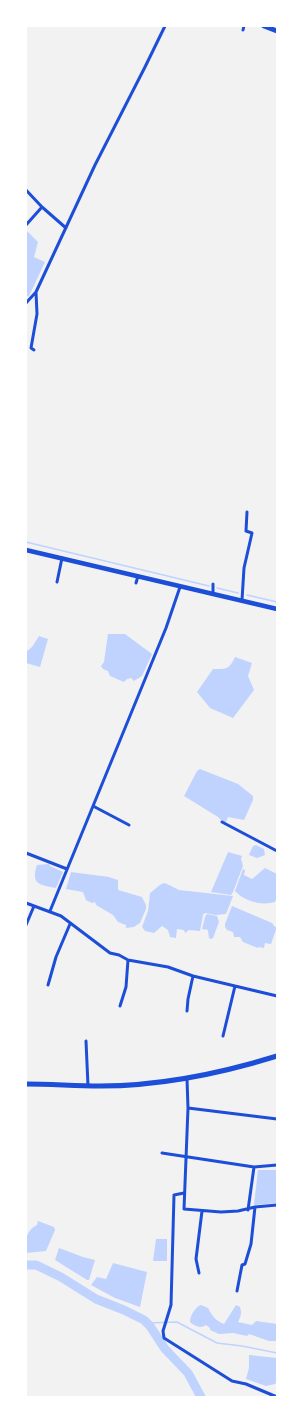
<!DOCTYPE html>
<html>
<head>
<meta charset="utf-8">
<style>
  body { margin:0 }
  #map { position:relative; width:303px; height:1423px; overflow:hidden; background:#f2f2f2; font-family:Rubik,sans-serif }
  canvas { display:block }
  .frame { position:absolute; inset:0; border:27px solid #fff; pointer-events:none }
</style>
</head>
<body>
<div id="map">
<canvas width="303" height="1423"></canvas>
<div class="frame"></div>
</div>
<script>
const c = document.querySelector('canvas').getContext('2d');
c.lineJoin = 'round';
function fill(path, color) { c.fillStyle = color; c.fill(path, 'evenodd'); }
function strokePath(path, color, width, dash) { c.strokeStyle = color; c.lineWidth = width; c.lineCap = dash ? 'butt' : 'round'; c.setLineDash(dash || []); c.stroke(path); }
fill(new Path2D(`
  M 26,230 L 38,242 L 34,257 L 45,262 L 29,296 L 26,297 Z
  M 108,634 L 125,634 L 152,654 L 142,676 L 134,681 L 131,678 L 127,679 L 124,682 L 110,676 L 108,671 L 103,669 L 101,666 L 104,662 Z
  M 39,636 L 48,639 L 40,667 L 26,663 L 26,652 L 32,647 Z
  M 235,657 L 252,663 L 248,676 L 254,690 L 233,718 L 210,708 L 197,692 L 213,669 C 226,669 229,670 235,657 Z
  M 200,769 L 238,784 L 253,796 L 253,800 L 244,820 L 228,817 L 226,822 L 223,822 L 218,817 L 184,796 L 197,771 Z
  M 256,845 L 264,849 L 265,855 L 257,858 L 249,855 L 253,846 Z
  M 228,852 L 242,856 L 241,859 L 243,866 L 233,892 L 231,895 L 211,892 Z
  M 49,864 L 50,866 L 63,872 L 56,888 C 41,885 30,885 37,865 Z
  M 265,868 L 277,874 L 277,896 L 275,902 C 261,906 244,901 235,891 L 243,869 L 245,870 L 244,875 L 252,879 Z
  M 71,872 L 109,877 L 118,880 L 118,890 L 142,897 L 146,905 L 146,909 L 140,923 L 134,927 L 126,928 L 126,925 L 118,922 L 113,915 L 96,905 L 95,902 L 92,903 L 86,900 L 83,892 L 66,889 Z
  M 165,883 L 179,890 L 233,896 L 226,914 L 216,915 L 205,913 L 203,915 L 200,931 L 189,930 L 185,933 L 184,930 L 177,929 L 176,938 L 170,937 L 168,930 L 162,926 L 154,933 L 145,931 L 142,927 L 148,911 L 150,893 C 155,890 159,884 165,883 Z
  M 232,906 L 272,923 L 275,927 L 277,927 L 271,944 L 265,943 L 264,948 L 259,947 L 258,948 L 243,942 L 240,937 L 234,937 L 233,932 L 227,930 L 225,927 L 225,924 Z
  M 207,914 L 217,916 L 219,922 L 213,938 L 211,939 L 209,938 L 208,930 L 202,929 L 205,917 Z
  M 258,1170 L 277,1170 L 277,1203 L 254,1205 Z
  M 38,1221 L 54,1227 L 55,1230 L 46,1251 L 26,1253 C 26,1241 25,1231 37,1225 Z
  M 156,1239 L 167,1239 L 167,1261 L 153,1261 Z
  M 59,1248 L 83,1257 L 95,1260 L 89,1280 L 87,1280 L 55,1260 Z
  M 113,1263 L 147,1272 L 140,1307 L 115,1298 L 91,1285 L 97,1277 L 106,1279 Z
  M 201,1305 L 208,1308 C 212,1316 216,1321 224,1324 L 236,1305 L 240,1307 C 242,1313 241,1316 238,1322 L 252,1325 L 256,1321 L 277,1324 L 277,1341 L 269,1341 L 249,1334 L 247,1336 L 233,1333 L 219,1334 L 210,1330 L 210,1328 L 206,1325 C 200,1329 195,1326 190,1322 C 190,1316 195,1307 201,1305 Z
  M 249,1355 L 277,1358 L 277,1382 L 275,1384 L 266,1386 L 246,1379 L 249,1368 Z`), '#bfd3fe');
strokePath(new Path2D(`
  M 26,542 L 209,586
  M 217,588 L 238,593
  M 247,595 L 277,602
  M 147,1323 L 177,1322 L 217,1343 L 242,1346 L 277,1353`), '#bfd3fe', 1.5);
strokePath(new Path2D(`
  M 26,1265 L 36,1265 L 61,1277 L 96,1299 L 124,1310 L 144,1320 L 150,1326 L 165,1349 L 188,1373 L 201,1397`), '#bfd3fe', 9);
strokePath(new Path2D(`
  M 243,30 L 244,26
  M 26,190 L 42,207
  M 26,225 L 42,207 L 66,228
  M 26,303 L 36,292 L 95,165 L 145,67 L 165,26
  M 34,350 L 31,348 L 37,314 L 36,292
  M 57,582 L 62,558
  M 136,583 L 138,576
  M 213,594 L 213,584
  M 242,600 L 244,568 L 252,533 L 246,531 L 247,512
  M 93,806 L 129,825
  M 222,822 L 277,851
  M 26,853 L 67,869
  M 26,903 L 61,916 L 110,953 L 119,955 L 128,960 L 168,967 L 193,976 L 277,996
  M 50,911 L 166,628 L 180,587
  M 26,925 L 34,906
  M 48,985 L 56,957 L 70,924
  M 120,1006 L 126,987 L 128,960
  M 187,1011 L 188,999 L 193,976
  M 223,1036 L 235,986
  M 86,1041 L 88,1086
  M 187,1079 L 188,1108 L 184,1209 L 221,1212 L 238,1211 L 255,1207 L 277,1205
  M 188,1108 L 277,1119
  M 162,1153 L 254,1167 L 277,1165
  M 184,1193 L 174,1195 L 171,1305 L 163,1331 L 164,1338 L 232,1381 L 246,1384 L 277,1397
  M 248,1210 L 254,1167
  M 199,1273 L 196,1259 L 202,1211
  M 237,1291 L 242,1265 L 245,1264 L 251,1244 L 255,1207`), '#1d4ed8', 3);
strokePath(new Path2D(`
  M 26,550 L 277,609`), '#1d4ed8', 4.5);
strokePath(new Path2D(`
  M 264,26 L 277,31
  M 26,1084 C 51,1084 75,1086 100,1086 C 160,1086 219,1074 277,1056`), '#1d4ed8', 5);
</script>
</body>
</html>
